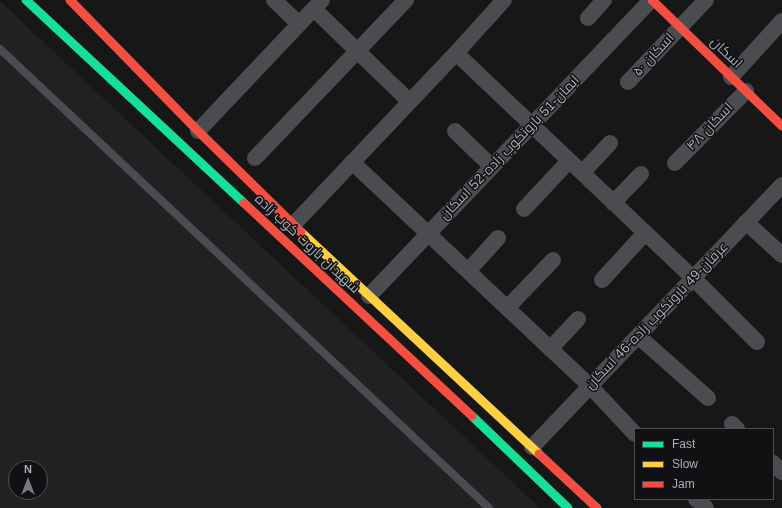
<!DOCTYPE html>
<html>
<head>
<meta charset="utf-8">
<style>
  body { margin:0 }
  #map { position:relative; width:782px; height:508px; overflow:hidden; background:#171717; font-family:Arial,sans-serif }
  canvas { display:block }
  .legend { position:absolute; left:634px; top:428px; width:140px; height:72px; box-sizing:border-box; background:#111113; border:1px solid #4d4f55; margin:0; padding:5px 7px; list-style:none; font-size:12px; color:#a8adb8 }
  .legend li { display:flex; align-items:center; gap:8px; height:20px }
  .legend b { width:20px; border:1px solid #4d4f55 }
  .north { position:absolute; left:8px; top:460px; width:40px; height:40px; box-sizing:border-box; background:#111113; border:1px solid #4d4f55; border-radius:50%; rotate:0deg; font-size:11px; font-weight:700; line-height:16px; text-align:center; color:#a8adb8 }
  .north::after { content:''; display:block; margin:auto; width:14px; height:18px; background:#757880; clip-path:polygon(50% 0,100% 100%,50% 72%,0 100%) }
</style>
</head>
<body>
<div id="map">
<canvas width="782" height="508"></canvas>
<ul class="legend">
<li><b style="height:5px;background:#16e098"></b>Fast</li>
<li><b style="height:5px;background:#ffcf43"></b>Slow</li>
<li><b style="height:5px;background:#f24e42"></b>Jam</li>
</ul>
<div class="north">N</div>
</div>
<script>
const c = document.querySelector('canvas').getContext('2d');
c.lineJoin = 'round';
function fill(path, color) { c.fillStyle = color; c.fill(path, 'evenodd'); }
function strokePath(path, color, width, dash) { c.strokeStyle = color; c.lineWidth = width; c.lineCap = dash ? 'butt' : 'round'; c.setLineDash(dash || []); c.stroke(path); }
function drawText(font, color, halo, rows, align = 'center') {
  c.font = font + ' Arial,Cairo,sans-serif'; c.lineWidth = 3; c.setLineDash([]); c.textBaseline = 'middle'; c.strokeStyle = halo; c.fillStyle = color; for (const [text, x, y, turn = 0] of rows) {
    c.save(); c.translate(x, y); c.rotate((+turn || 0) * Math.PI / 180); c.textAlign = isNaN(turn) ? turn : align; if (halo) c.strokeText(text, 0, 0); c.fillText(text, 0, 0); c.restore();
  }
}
fill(new Path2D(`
  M 0,1 L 37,36 L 540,508 L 0,508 ZM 16,468 L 40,468 L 40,492 L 16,492 Z`), '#212123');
strokePath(new Path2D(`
  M 0,49 L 489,508`), '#4b4c50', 8);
strokePath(new Path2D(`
  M 274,0 L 299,24
  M 504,0 L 456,53 L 693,278 L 757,342
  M 314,9 L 409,101
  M 588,18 L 604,0
  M 731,77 L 782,21
  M 628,82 L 706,0
  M 198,131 L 322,0
  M 455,131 L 492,167
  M 255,158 L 406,0
  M 352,162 L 590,386 L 635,434
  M 675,163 L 746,91
  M 582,173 L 610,143
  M 613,203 L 641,174
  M 524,209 L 569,161
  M 746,222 L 782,255
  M 293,225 L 456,53
  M 468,271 L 498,238
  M 602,280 L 645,233
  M 369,296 L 651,0
  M 507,308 L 553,260
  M 638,336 L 708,398
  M 550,349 L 578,319
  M 732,424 L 737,429
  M 532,447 L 782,185
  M 773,463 L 782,472
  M 696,499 L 706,508`), '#4b4c50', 16);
strokePath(new Path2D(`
  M 26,0 L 244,203
  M 472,416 L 568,508`), '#16e098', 9);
strokePath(new Path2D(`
  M 301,232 L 539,454`), '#ffcf43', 9);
strokePath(new Path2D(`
  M 70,0 L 198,131 L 301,232
  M 652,0 L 782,126
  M 244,203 L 472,416
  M 539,454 L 597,508`), '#f24e42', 9);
drawText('14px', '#a8adb8', '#111113', [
  ["اسکان",726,53,44],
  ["اسکان ۵۰",654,55,-47],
  ["اسکان ۴۸",710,127,-46],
  ["ایمان-51 باروتکوب زاده-52 اسکان",510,148,-46],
  ["شهیدان باروت کوب زاده",307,244,43],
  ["عرفان-49 باروتکوب زاده-46 اسکان",657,316,-46]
]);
</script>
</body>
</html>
